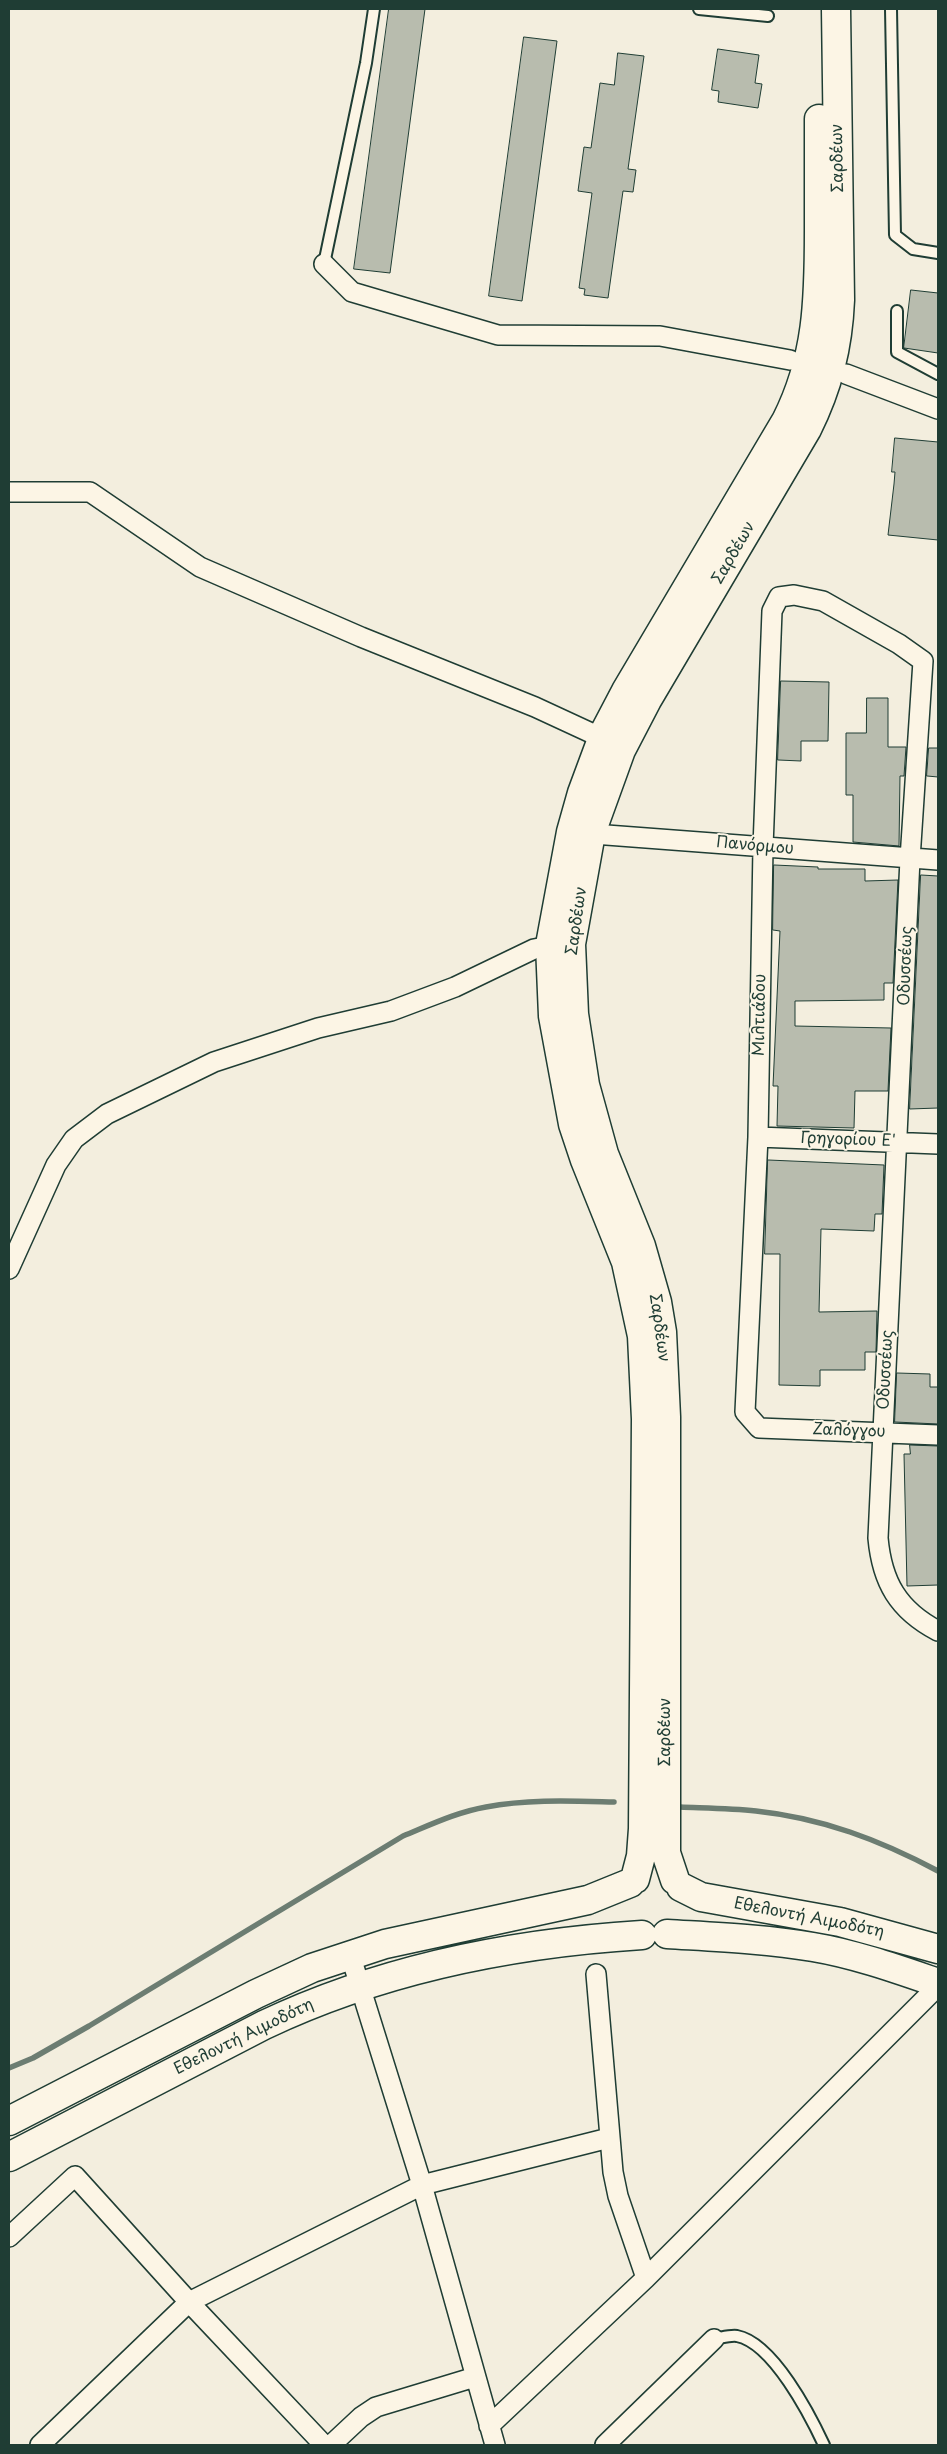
<!DOCTYPE html>
<html>
<head>
<meta charset="utf-8">
<style>
  body { margin:0 }
  #map { position:relative; width:947px; height:2454px; overflow:hidden; background:#f3eede; font-family:"Playpen Sans",sans-serif }
  canvas { display:block }
  .frame { position:absolute; inset:0; border:10px solid #1f3d34; pointer-events:none }
</style>
</head>
<body>
<div id="map">
<canvas width="947" height="2454"></canvas>
<div class="frame"></div>
</div>
<script>
const c = document.querySelector('canvas').getContext('2d');
c.lineJoin = 'round';
function strokePath(path, color, width, dash) { c.strokeStyle = color; c.lineWidth = width; c.lineCap = dash ? 'butt' : 'round'; c.setLineDash(dash || []); c.stroke(path); }
function fill(path, color) { c.fillStyle = color; c.fill(path, 'evenodd'); }
function drawText(font, color, halo, rows, align = 'center') {
  c.font = font + ' "Playpen Sans",sans-serif'; c.lineWidth = 4; c.setLineDash([]); c.textBaseline = 'middle'; c.strokeStyle = halo; c.fillStyle = color; for (const [text, x, y, turn = 0] of rows) {
    c.save(); c.translate(x, y); c.rotate((+turn || 0) * Math.PI / 180); c.textAlign = isNaN(turn) ? turn : align; if (halo) c.strokeText(text, 0, 0); c.fillText(text, 0, 0); c.restore();
  }
}
strokePath(new Path2D(`
  M 680,1807 C 705,1808 731,1808 756,1811 C 822,1818 880,1840 938,1871
  M 9,2068 L 33,2058 L 89,2026 L 403,1836 C 430,1825 457,1812 486,1807 C 529,1799 571,1801 614,1802`), '#6c7d72', 5.5);
const building = new Path2D(`
  M 389,9 L 425,9 L 390,273 L 354,269 Z
  M 524,37 L 557,41 L 522,301 L 489,296 Z
  M 718,49 L 759,55 L 755,83 L 762,84 L 758,108 L 718,102 L 719,91 L 712,90 Z
  M 618,53 L 644,56 L 628,169 L 636,170 L 633,192 L 623,191 L 608,298 L 584,295 L 585,289 L 579,288 L 592,193 L 578,191 L 584,147 L 591,148 L 600,83 L 614,85 Z
  M 911,290 L 938,293 L 938,353 L 904,348 Z
  M 895,438 L 938,442 L 938,540 L 888,535 L 894,484 L 895,472 L 892,472 Z
  M 781,681 L 829,682 L 828,741 L 801,741 L 801,761 L 778,760 Z
  M 867,698 L 888,698 L 888,747 L 906,747 L 904,776 L 900,776 L 899,846 L 853,842 L 853,795 L 846,795 L 846,733 L 866,733 Z
  M 929,748 L 938,748 L 938,777 L 927,776 Z
  M 774,865 L 818,867 L 818,869 L 865,869 L 865,881 L 898,880 L 893,983 L 884,983 L 884,1000 L 795,1001 L 795,1026 L 891,1028 L 888,1091 L 855,1091 L 854,1128 L 777,1126 L 778,1086 L 773,1086 L 780,931 L 773,930 Z
  M 921,875 L 938,876 L 938,1108 L 910,1109 Z
  M 768,1160 L 884,1165 L 882,1214 L 875,1214 L 874,1231 L 821,1229 L 819,1312 L 877,1311 L 876,1352 L 865,1352 L 865,1370 L 820,1370 L 820,1386 L 779,1385 L 780,1254 L 765,1254 Z
  M 897,1373 L 930,1374 L 930,1387 L 938,1387 L 938,1424 L 895,1422 Z
  M 910,1445 L 938,1446 L 938,1585 L 907,1586 L 904,1454 L 910,1454 Z`);
fill(building, '#b8bcae');
strokePath(building, '#1f3d34', 1);
const lane = new Path2D(`
  M 699,9 L 768,16
  M 891,9 L 895,235 L 913,249 L 938,253
  M 324,264 L 366,63 L 374,9
  M 897,311 L 897,352 L 938,374
  M 714,2339 C 721,2338 730,2335 737,2336 C 773,2343 810,2415 824,2445`);
const street = new Path2D(`
  M 324,264 L 352,292 L 498,335 L 660,336 L 790,360
  M 846,374 L 938,409
  M 9,492 L 90,492 L 200,567 L 361,637 L 535,707 L 602,738
  M 923,661 L 899,644 L 823,601 L 794,595 L 779,597 L 772,611 L 763,847 L 758,1137 L 745,1412 L 759,1428 L 938,1435
  M 923,661 L 910,859 L 878,1538 C 882,1582 898,1610 938,1631
  M 580,833 L 938,860
  M 758,1137 L 938,1144
  M 9,1269 L 56,1165 L 74,1139 L 107,1114 L 214,1062 L 318,1028 L 391,1011 L 455,987 L 534,949 L 560,944
  M 350,1954 L 422,2185 L 495,2445
  M 596,1974 L 613,2172 L 618,2196 L 646,2278
  M 9,2237 L 75,2176 L 189,2302 L 324,2445
  M 489,2426 L 646,2278 L 938,1986
  M 40,2445 L 189,2302 L 422,2185 L 609,2138
  M 331,2445 L 361,2417 L 376,2407 L 475,2377
  M 605,2445 L 714,2339`);
const secondary = new Path2D(`
  M 635,1879 L 641,1856 L 643,1829 L 646,1419 L 642,1336 L 626,1262 L 585,1160 L 573,1124 L 553,1016 L 550,945 L 571,832 L 582,793 L 605,731 L 626,691 L 786,421 C 818,358 819,299 819,230 C 819,193 819,156 819,119
  M 675,1880 L 666,1853 L 666,1417 L 662,1332 L 657,1302 L 641,1246 L 604,1154 L 585,1085 L 574,1014 L 571,944 L 591,833 L 621,750 L 647,700 L 807,429 C 828,387 838,347 840,300 L 836,9
  M 681,1887 L 701,1897 L 840,1922 L 938,1949
  M 667,1934 C 715,1937 765,1939 813,1947 C 855,1954 897,1969 938,1983
  M 9,2121 L 256,1994 L 312,1968 L 385,1944 L 588,1900 L 630,1883
  M 9,2157 L 264,2025 C 382,1969 513,1943 642,1935`);
strokePath(lane, '#1f3d34', 14);
strokePath(street, '#1f3d34', 22);
strokePath(secondary, '#1f3d34', 31);
strokePath(lane, '#fcf5e5', 10);
strokePath(street, '#fcf5e5', 19);
strokePath(secondary, '#fcf5e5', 28);
drawText('16px', '#1f3d34', '#fcf5e5', [
  ["Σαρδέων",838,158,-91],
  ["Σαρδέων",734,553,-60],
  ["Πανόρμου",755,846,5],
  ["Σαρδέων",577,921,-82],
  ["Οδυσσέως",906,966,-88],
  ["Μιλτιάδου",760,1015,-89],
  ["Γρηγορίου Ε'",848,1140,2],
  ["Σαρδέων",659,1328,82],
  ["Οδυσσέως",886,1370,-87],
  ["Ζαλόγγου",849,1431,2],
  ["Σαρδέων",666,1732,-90],
  ["Εθελοντή Αιμοδότη",809,1918,11],
  ["Εθελοντή Αιμοδότη",244,2037,-26]
]);
</script>
</body>
</html>
